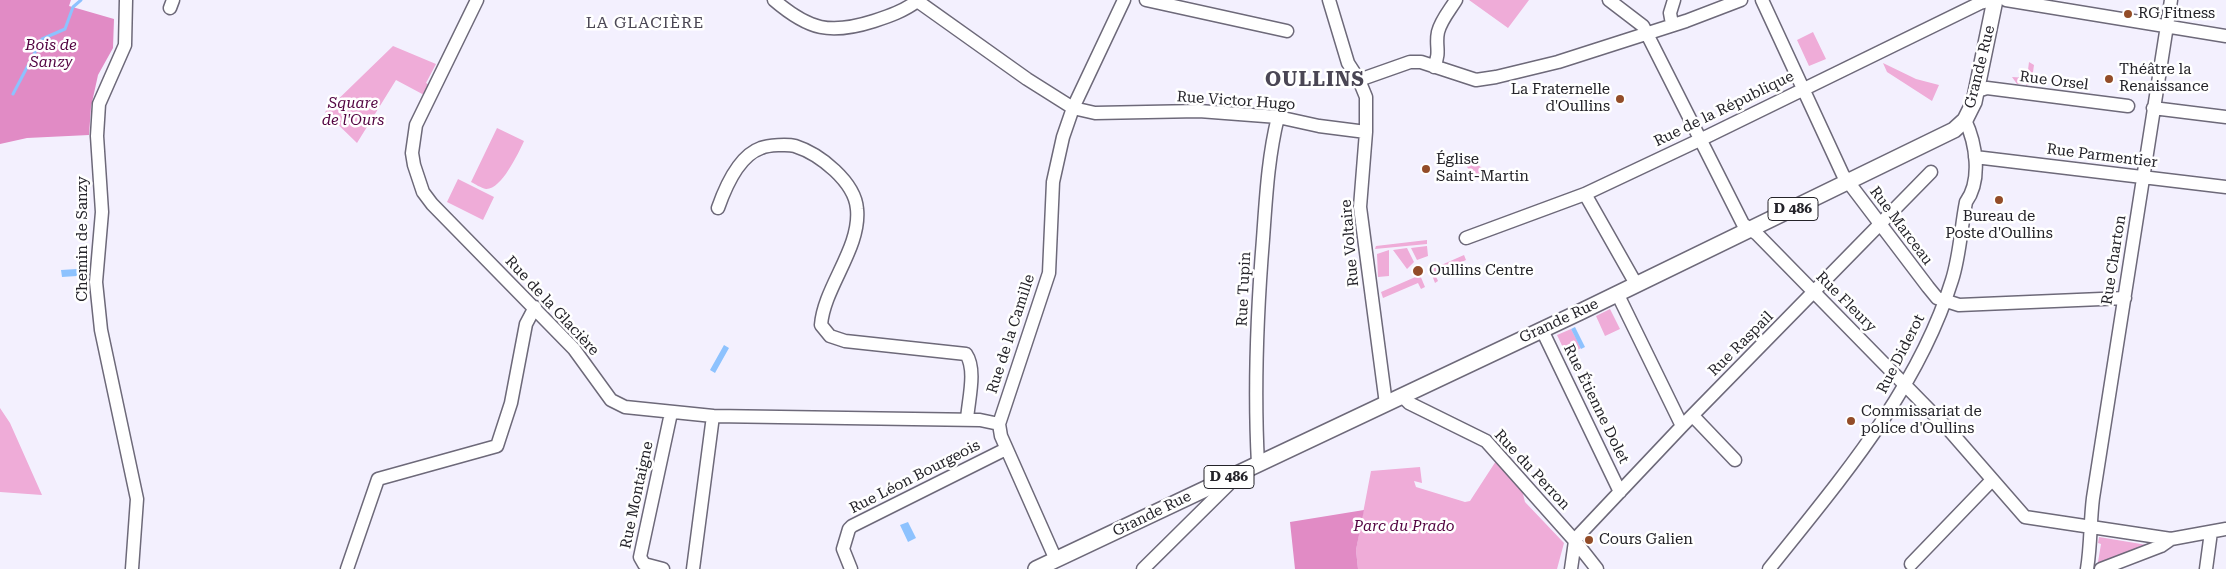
<!DOCTYPE html>
<html>
<head>
<meta charset="utf-8">
<style>
  body { margin:0 }
  canvas { display:block; background:#f3f0fe }
</style>
</head>
<body>
<canvas width="2226" height="569"></canvas>
<script>
const c = document.querySelector('canvas').getContext('2d');
c.lineJoin = 'round';
function fill(path, color) { c.fillStyle = color; c.fill(path, 'evenodd'); }
function strokePath(path, color, width, dash) { c.strokeStyle = color; c.lineWidth = width; c.lineCap = dash ? 'butt' : 'round'; c.setLineDash(dash || []); c.stroke(path); }
function drawText(font, color, halo, rows, align = 'center') {
  c.font = font + ' "Roboto Serif",serif'; c.lineWidth = 5; c.setLineDash([]); c.textBaseline = 'middle'; c.strokeStyle = halo; c.fillStyle = color; for (const [text, x, y, turn = 0] of rows) {
    c.save(); c.translate(x, y); c.rotate((+turn || 0) * Math.PI / 180); c.textAlign = isNaN(turn) ? turn : align; if (halo) c.strokeText(text, 0, 0); c.fillText(text, 0, 0); c.restore();
  }
}
fill(new Path2D(`
  M 1469,0 L 1529,0 L 1508,28 Z
  M 1813,32 L 1826,59 L 1809,66 L 1797,40 Z
  M 393,46 L 436,64 L 426,83 L 431,86 L 426,96 L 396,80 L 357,143 L 325,112 Z
  M 2029,62 L 2034,65 L 2032,79 L 2027,78 L 2026,81 L 2033,82 L 2026,86 L 2026,83 L 2017,84 L 2012,77 L 2027,78 Z
  M 1883,63 L 1916,79 L 1939,85 L 1932,101 L 1887,72 Z
  M 497,128 L 524,141 C 518,154 501,190 486,189 C 481,188 475,184 471,182 Z
  M 1474,162 L 1486,171 L 1475,176 L 1467,167 L 1466,163 Z
  M 458,179 L 494,197 L 483,220 L 447,202 Z
  M 1427,240 L 1427,244 L 1375,249 L 1376,246 Z
  M 1427,246 L 1428,256 L 1417,260 L 1411,248 Z
  M 1407,248 L 1414,262 L 1407,269 L 1393,250 Z
  M 1389,250 L 1389,276 L 1378,277 L 1377,254 Z
  M 1464,255 L 1466,260 L 1435,274 L 1438,281 L 1435,283 L 1430,270 Z
  M 1420,275 L 1425,287 L 1421,289 L 1418,283 L 1383,298 L 1381,292 Z
  M 1610,309 L 1620,329 L 1605,336 L 1596,316 Z
  M 1571,329 L 1581,348 L 1567,356 L 1557,335 Z
  M 0,408 L 10,423 L 42,495 L 0,492 Z
  M 1496,461 L 1522,490 L 1525,502 L 1564,543 L 1557,569 L 1358,569 L 1356,550 L 1371,471 L 1420,467 L 1422,483 L 1414,481 L 1416,487 L 1465,502 L 1470,501 Z
  M 2099,537 L 2153,546 L 2097,568 L 2101,544 L 2098,543 Z`), '#efacd8');
fill(new Path2D(`
  M 0,0 L 71,0 L 69,6 L 114,19 L 113,48 L 98,75 L 91,107 L 89,135 L 27,138 L 0,144 Z
  M 1364,510 L 1356,550 L 1358,569 L 1295,569 L 1290,522 Z`), '#e18bc5');
fill(new Path2D(`
  M 77,269 L 77,276 L 62,277 L 61,270 Z
  M 1575,327 L 1585,347 L 1581,349 L 1571,329 Z
  M 724,345 L 729,348 L 715,373 L 710,370 Z
  M 908,522 L 916,538 L 908,542 L 900,525 Z`), '#8dc2fe');
strokePath(new Path2D(`
  M 13,94 L 42,39 L 65,29 L 73,7 L 81,0`), '#8dc2fe', 3);
const minor = new Path2D(`
  M 126,0 L 125,45 L 99,104 L 97,136 L 102,212 L 96,282 L 101,330 L 137,499 L 132,569
  M 477,0 L 416,125 L 412,153 L 414,165 L 423,192 L 432,204 L 574,349 L 611,400 L 625,407 L 713,416 L 980,420 L 999,424
  M 774,0 C 809,30 830,35 874,21 C 889,16 904,11 917,1
  M 916,0 L 1027,79 L 1073,108 L 1095,113 L 1199,111 L 1278,117 L 1319,126 L 1366,132
  M 1146,0 L 1287,31
  M 1329,0 L 1348,63 L 1359,80 L 1366,97 L 1366,132 L 1360,207 L 1386,404
  M 1609,0 L 1643,26 L 1743,224 L 1757,234 L 1950,431 L 2025,517 L 2171,539 L 2226,529
  M 1762,0 L 1843,175 L 1928,287 L 1937,298 L 1959,305 L 2125,298
  M 2006,0 L 2226,36
  M 170,8 L 173,0
  M 1672,24 L 1670,13 L 1674,0
  M 1434,67 C 1441,51 1435,46 1438,32 C 1441,20 1450,10 1456,0
  M 1359,80 L 1410,62 L 1421,62 L 1476,80 L 1496,77 L 1558,62 L 1686,21 L 1741,0
  M 1977,91 L 1987,88 L 2128,106
  M 2153,108 L 2226,117
  M 1975,157 L 2226,187
  M 1585,194 L 1636,284
  M 718,208 C 725,188 738,156 761,148 C 768,145 788,144 795,146 C 820,154 855,182 857,209 C 861,248 824,287 821,325 L 830,336 L 845,341 L 966,354 C 977,370 968,401 967,420
  M 1466,238 L 1585,194 L 1708,136 L 1980,3 L 1993,0
  M 1617,293 L 1682,426
  M 1542,330 L 1620,492
  M 1402,396 L 1409,403 L 1486,441 L 1575,541 L 1597,569
  M 1693,416 L 1735,460
  M 1258,464 C 1254,390 1257,313 1263,239 C 1266,198 1268,157 1278,117
  M 1056,560 L 1001,436 L 999,424 L 1049,273 L 1053,182 L 1063,137 L 1073,108 L 1124,0
  M 1911,564 L 1992,480
  M 347,569 L 378,479 L 497,446 L 511,403 L 526,324 L 535,307
  M 663,569 L 644,564 L 640,557 L 671,413
  M 693,569 L 713,416
  M 851,569 L 843,549 L 849,529 L 852,526 L 1006,449
  M 1143,569 L 1228,485 L 1232,476
  M 1571,569 L 1575,541 L 1579,535 L 1682,426 L 1931,172
  M 1769,569 C 1840,480 1918,390 1952,280 C 1960,255 1961,227 1966,202 C 1982,180 1976,143 1965,120
  M 2087,569 C 2091,545 2090,522 2093,498 L 2171,0
  M 2101,569 L 2161,546 L 2171,539
  M 2206,569 L 2211,532`);
const major = new Path2D(`
  M 1036,569 L 1580,312 L 1954,130 L 1965,120 L 1974,102 L 1995,0`);
strokePath(minor, '#6d6979', 15);
strokePath(major, '#6d6979', 18);
strokePath(minor, '#fff', 12);
strokePath(major, '#fff', 15);
for (const [x, y, r, color] of [
  [2128,14,5,"#934c28"],
  [2109,79,5,"#934c28"],
  [1620,99,5,"#934c28"],
  [1426,169,5,"#934c28"],
  [1999,200,5,"#934c28"],
  [1418,271,6,"#934c28"],
  [1851,421,5,"#934c28"],
  [1589,540,5,"#934c28"]
]) { const dot = new Path2D(); dot.arc(x, y, r, 0, 2 * Math.PI); c.fillStyle = color; c.fill(dot); strokePath(dot, '#fff', 2); }
for (const [x, y, w] of [
  [1793,209,50],
  [1229,477,50]
]) { const box = new Path2D(); box.roundRect(x - w / 2, y - 11.5, w, 23, 4); c.fillStyle = '#fff'; c.fill(box); strokePath(box, '#242329', 1); }
drawText('bold 14px', '#242329', null, [
  ["D 486",1793,209],
  ["D 486",1229,477]
]);
drawText('15px', '#242329', '#fff', [
  ["RG Fitness",2138,14],
  ["Théâtre la",2119,70],
  ["Renaissance",2119,87],
  ["La Fraternelle",1610,90,"right"],
  ["d'Oullins",1610,107,"right"],
  ["Église",1436,160],
  ["Saint-Martin",1436,177],
  ["Bureau de",1999,217,"center"],
  ["Poste d'Oullins",1999,234,"center"],
  ["Oullins Centre",1429,271],
  ["Commissariat de",1861,412],
  ["police d'Oullins",1861,429],
  ["Cours Galien",1599,540]
], 'left');
drawText('italic 15px', '#530341', '#fff', [
  ["Bois de",51,46],
  ["Sanzy",51,63],
  ["Square",353,104],
  ["de l'Ours",353,121],
  ["Parc du Prado",1404,527]
]);
drawText('15px', '#242329', '#fff', [
  ["Grande Rue",1980,67,-76],
  ["Rue Orsel",2054,81,7],
  ["Rue Victor Hugo",1236,101,4],
  ["Rue de la République",1724,109,-26],
  ["Rue Parmentier",2102,156,7],
  ["Rue Marceau",1901,226,53],
  ["Chemin de Sanzy",83,239,-90],
  ["Rue Voltaire",1350,243,-95],
  ["Rue Charton",2114,260,-81],
  ["Rue Tupin",1244,289,-87],
  ["Rue Fleury",1846,302,45],
  ["Rue de la Glacière",552,306,47],
  ["Grande Rue",1559,321,-25],
  ["Rue de la Camille",1011,334,-72],
  ["Rue Raspail",1741,344,-45],
  ["Rue Diderot",1901,354,-63],
  ["Rue Étienne Dolet",1596,404,64],
  ["Rue du Perron",1532,470,47],
  ["Rue Léon Bourgeois",915,477,-27],
  ["Rue Montaigne",637,495,-78],
  ["Grande Rue",1152,514,-26]
]);
c.letterSpacing = '1px';
drawText('16px', '#4a4654', '#fff', [
  ["LA GLACIÈRE",645,23]
]);
c.letterSpacing = '0px';
c.letterSpacing = '1px';
drawText('bold 20px', '#4a4654', '#fff', [
  ["OULLINS",1315,80]
]);
c.letterSpacing = '0px';
</script>
</body>
</html>
